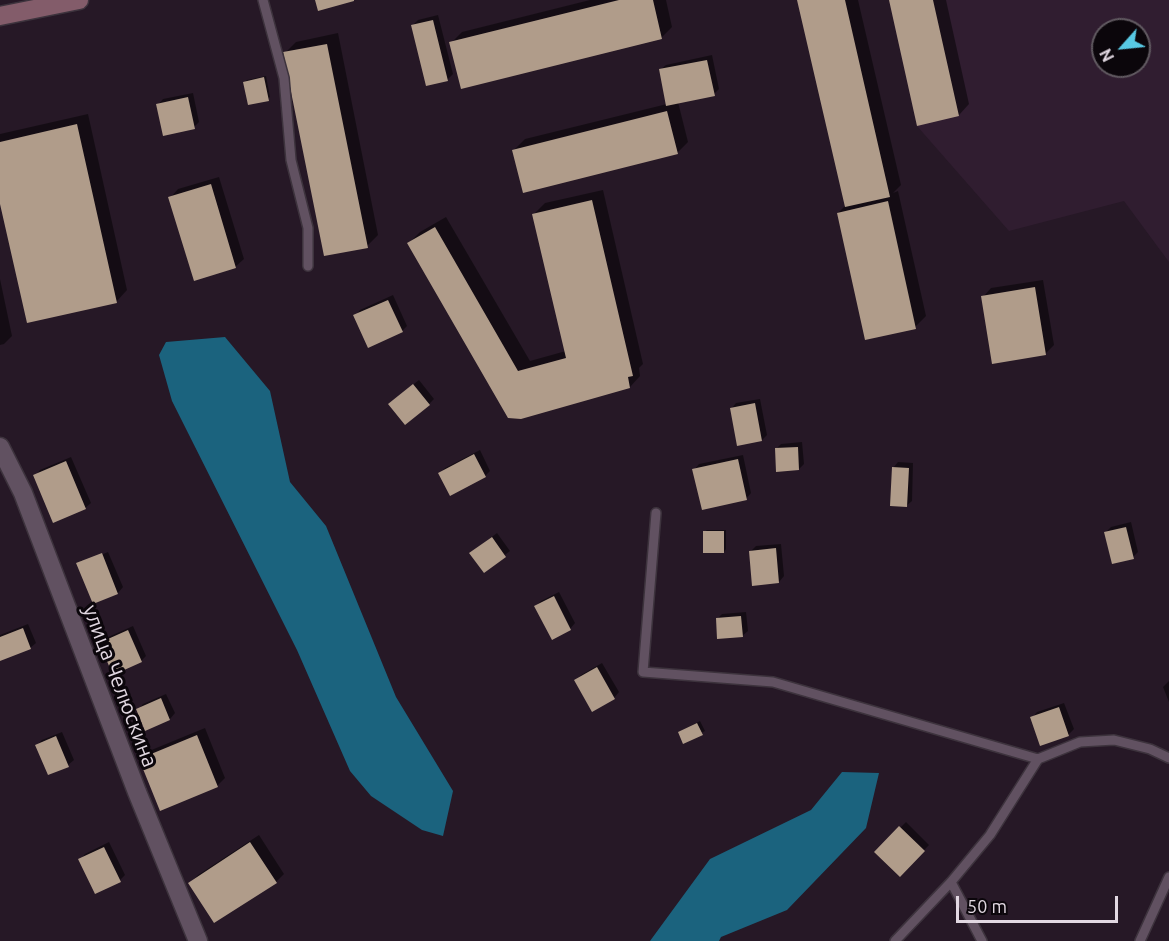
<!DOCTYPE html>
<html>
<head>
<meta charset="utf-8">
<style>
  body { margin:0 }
  #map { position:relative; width:1169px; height:941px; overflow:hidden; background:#261826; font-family:Ubuntu,sans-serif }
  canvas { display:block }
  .north { position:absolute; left:1091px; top:18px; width:60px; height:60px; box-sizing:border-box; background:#0b060b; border:2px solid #615a61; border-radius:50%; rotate:243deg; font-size:16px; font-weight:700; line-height:24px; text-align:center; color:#e2d8e2 }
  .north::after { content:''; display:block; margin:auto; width:21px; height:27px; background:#58c9e4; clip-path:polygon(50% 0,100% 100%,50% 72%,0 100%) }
  .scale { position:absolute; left:956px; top:896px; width:162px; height:27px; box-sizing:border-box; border:3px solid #e2d8e2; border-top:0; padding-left:8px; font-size:18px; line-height:21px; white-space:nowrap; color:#e2d8e2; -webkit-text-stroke:4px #0b060b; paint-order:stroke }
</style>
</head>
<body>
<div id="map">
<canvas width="1169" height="941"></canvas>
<div class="north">N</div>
<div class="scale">50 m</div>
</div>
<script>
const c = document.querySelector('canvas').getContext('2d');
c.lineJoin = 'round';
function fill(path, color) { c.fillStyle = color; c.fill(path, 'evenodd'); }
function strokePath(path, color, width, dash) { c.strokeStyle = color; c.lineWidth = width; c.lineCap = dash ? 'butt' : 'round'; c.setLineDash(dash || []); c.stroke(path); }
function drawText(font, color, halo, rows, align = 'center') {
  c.font = font + ' Ubuntu,sans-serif'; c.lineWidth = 6; c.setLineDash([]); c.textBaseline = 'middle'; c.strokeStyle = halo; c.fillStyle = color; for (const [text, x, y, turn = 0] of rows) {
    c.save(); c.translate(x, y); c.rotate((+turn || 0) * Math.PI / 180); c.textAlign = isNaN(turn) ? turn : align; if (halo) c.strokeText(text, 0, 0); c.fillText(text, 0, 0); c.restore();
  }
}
fill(new Path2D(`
  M 889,0 L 1169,0 L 1169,262 L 1124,201 L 1009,231 L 917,126 ZM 1103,30 L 1139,30 L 1139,66 L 1103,66 Z`), '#301d30');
fill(new Path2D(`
  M 225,337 L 270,391 L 290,482 L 326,526 L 396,697 L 453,791 L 443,836 L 422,830 L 371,796 L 350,771 L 297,650 L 172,401 L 159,355 L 166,342 Z
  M 842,772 L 879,773 L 866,828 L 787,910 L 721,937 L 719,941 L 650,941 L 710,859 L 811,810 Z`), '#1b637e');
fill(new Path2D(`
  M 590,0 L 666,0 L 672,27 L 661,38 L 451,43 L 462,32 Z
  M 799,0 L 858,0 L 901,185 L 893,193 L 898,191 L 926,316 L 915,327 L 838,213 L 846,205 Z
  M 890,0 L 946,0 L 969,104 L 959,115 Z
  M 438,15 L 453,74 L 447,80 L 413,25 L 418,20 Z
  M 338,33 L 378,235 L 367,246 L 285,53 L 296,42 Z
  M 712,55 L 719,89 L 714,94 L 678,102 L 688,142 L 677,153 L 514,150 L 525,139 L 667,104 L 660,70 L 666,65 Z
  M 266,76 L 270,97 L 268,99 L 245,82 L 247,80 Z
  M 193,93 L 199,122 L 194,127 L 158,105 L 163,99 Z
  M 88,114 L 127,290 L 117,301 L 0,197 L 0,134 Z
  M 219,177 L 244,259 L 235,267 L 170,198 L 178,189 Z
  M 603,190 L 643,364 L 639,368 L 640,376 L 630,387 L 521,417 L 409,243 L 420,232 L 446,217 L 530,361 L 566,351 L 534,214 L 545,203 Z
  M 0,279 L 12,336 L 4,344 L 0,345 Z
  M 1043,280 L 1054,345 L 1045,354 L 983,297 L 991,288 Z
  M 393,295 L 407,326 L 402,331 L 355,316 L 360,310 Z
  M 419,380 L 434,399 L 429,404 L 395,399 Z
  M 760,399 L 767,435 L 762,440 L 731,409 L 736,403 Z
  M 802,442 L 804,464 L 799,469 L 776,449 L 781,444 Z
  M 480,450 L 490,471 L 485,476 L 440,473 L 445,468 Z
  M 743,455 L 751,493 L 746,499 L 694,470 L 699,464 Z
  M 71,457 L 91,503 L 85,508 L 35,476 L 40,470 Z
  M 898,462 L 913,463 L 912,501 L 906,506 L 893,468 Z
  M 1131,522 L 1138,552 L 1133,557 L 1106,532 L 1111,527 Z
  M 707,530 L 726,530 L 726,549 L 724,552 L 704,532 Z
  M 497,533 L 510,551 L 484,571 L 477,548 Z
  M 781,544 L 784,576 L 779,582 L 751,551 L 756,546 Z
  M 108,552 L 123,587 L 118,593 L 94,602 L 78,564 L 82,560 L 82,563 Z
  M 559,592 L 575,623 L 570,629 L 536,606 L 541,601 Z
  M 746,612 L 748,631 L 742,636 L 717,619 L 722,614 Z
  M 28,624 L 36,643 L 30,648 L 0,660 L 0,635 Z
  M 133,626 L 146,656 L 141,661 L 100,644 L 106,638 Z
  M 602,663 L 619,692 L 614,698 L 576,680 L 581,675 Z
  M 1169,681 L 1169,702 L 1163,687 Z
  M 166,694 L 175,713 L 170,719 L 146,729 L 138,710 L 143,704 Z
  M 1064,703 L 1074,729 L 1068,735 L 1032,718 L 1037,712 Z
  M 700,721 L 705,731 L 684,742 L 679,732 Z
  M 205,728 L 225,778 L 217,786 L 140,759 L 149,751 Z
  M 62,732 L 74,760 L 68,765 L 37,745 L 42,740 Z
  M 906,822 L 929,845 L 900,875 L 876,852 Z
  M 259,835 L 284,874 L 276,882 L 190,883 L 198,875 Z
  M 109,842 L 125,875 L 120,880 L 96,892 L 80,860 L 85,854 Z`), '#0007');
fill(new Path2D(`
  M 315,0 L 354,0 L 354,1 L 318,11 Z
  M 619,0 L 653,0 L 662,39 L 461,89 L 449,42 Z
  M 797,0 L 845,0 L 890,197 L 845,207 Z
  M 889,0 L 933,0 L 959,116 L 917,126 Z
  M 433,20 L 448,81 L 426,86 L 411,25 Z
  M 327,44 L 368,248 L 324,256 L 283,52 Z
  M 707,60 L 715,96 L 666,106 L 659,69 Z
  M 264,77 L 269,101 L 248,105 L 243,82 Z
  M 188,97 L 195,129 L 163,136 L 156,104 Z
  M 667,111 L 678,154 L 523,193 L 512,150 Z
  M 77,124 L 117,303 L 27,323 L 0,204 L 0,142 Z
  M 211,184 L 236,268 L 194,281 L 168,197 Z
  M 592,200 L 633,376 L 628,377 L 630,388 L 521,419 L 508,418 L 407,243 L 435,227 L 518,371 L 566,358 L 532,214 Z
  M 888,201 L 916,329 L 865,340 L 837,213 Z
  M 1035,287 L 1046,355 L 992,364 L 981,296 Z
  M 388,300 L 403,332 L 368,348 L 353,315 Z
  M 413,384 L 430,405 L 405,425 L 388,404 Z
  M 755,403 L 762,441 L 737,446 L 730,408 Z
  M 798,447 L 799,470 L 776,472 L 775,448 Z
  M 474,454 L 486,477 L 450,496 L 438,473 Z
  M 738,459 L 747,500 L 702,510 L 692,469 Z
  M 66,461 L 86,509 L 53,523 L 33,475 Z
  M 892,467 L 909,468 L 907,507 L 890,506 Z
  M 1126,527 L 1134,559 L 1112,564 L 1104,532 Z
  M 703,531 L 724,531 L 724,553 L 703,553 Z
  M 492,537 L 506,557 L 484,573 L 469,553 Z
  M 776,548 L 779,583 L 752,586 L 749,551 Z
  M 102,553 L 118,594 L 93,604 L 76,563 Z
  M 554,596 L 571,630 L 552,640 L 534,606 Z
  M 741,616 L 743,637 L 717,639 L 716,618 Z
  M 23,628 L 31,649 L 0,661 L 0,637 Z
  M 128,630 L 142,662 L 113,675 L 99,643 Z
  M 597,667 L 615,699 L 592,712 L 574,680 Z
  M 161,698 L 170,720 L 145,731 L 136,709 Z
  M 1059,707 L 1069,736 L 1040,746 L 1030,717 Z
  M 697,723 L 703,735 L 683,744 L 678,732 Z
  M 197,735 L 218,787 L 160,811 L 139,759 Z
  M 56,736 L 69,767 L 48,775 L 35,745 Z
  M 899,826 L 925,851 L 900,877 L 874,852 Z
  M 250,842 L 277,883 L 214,923 L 188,883 Z
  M 104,847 L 121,882 L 95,894 L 78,859 Z`), '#b09c8a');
const lane = new Path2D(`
  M 263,0 L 284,78 L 291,160 L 308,228 L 308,266
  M 656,513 L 643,672 L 773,682 L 1038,759
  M 951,882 L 982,941
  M 895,941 L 951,882 L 990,835 L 1038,759 L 1080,742 L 1114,740 L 1150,749 L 1169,758
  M 1140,941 L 1169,877`);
const street = new Path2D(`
  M 0,447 L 23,493 L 137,792 L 198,941`);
const secondary = new Path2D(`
  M 0,16 L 79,0`);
strokePath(lane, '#3d333d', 12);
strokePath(street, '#3d333d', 21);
strokePath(secondary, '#3d333d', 21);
strokePath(lane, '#615161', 9);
strokePath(street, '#615161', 18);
strokePath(secondary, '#835c6a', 18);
drawText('21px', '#e2d8e2', '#0b060b', [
  ["улица Челюскина",120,686,69]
]);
</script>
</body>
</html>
